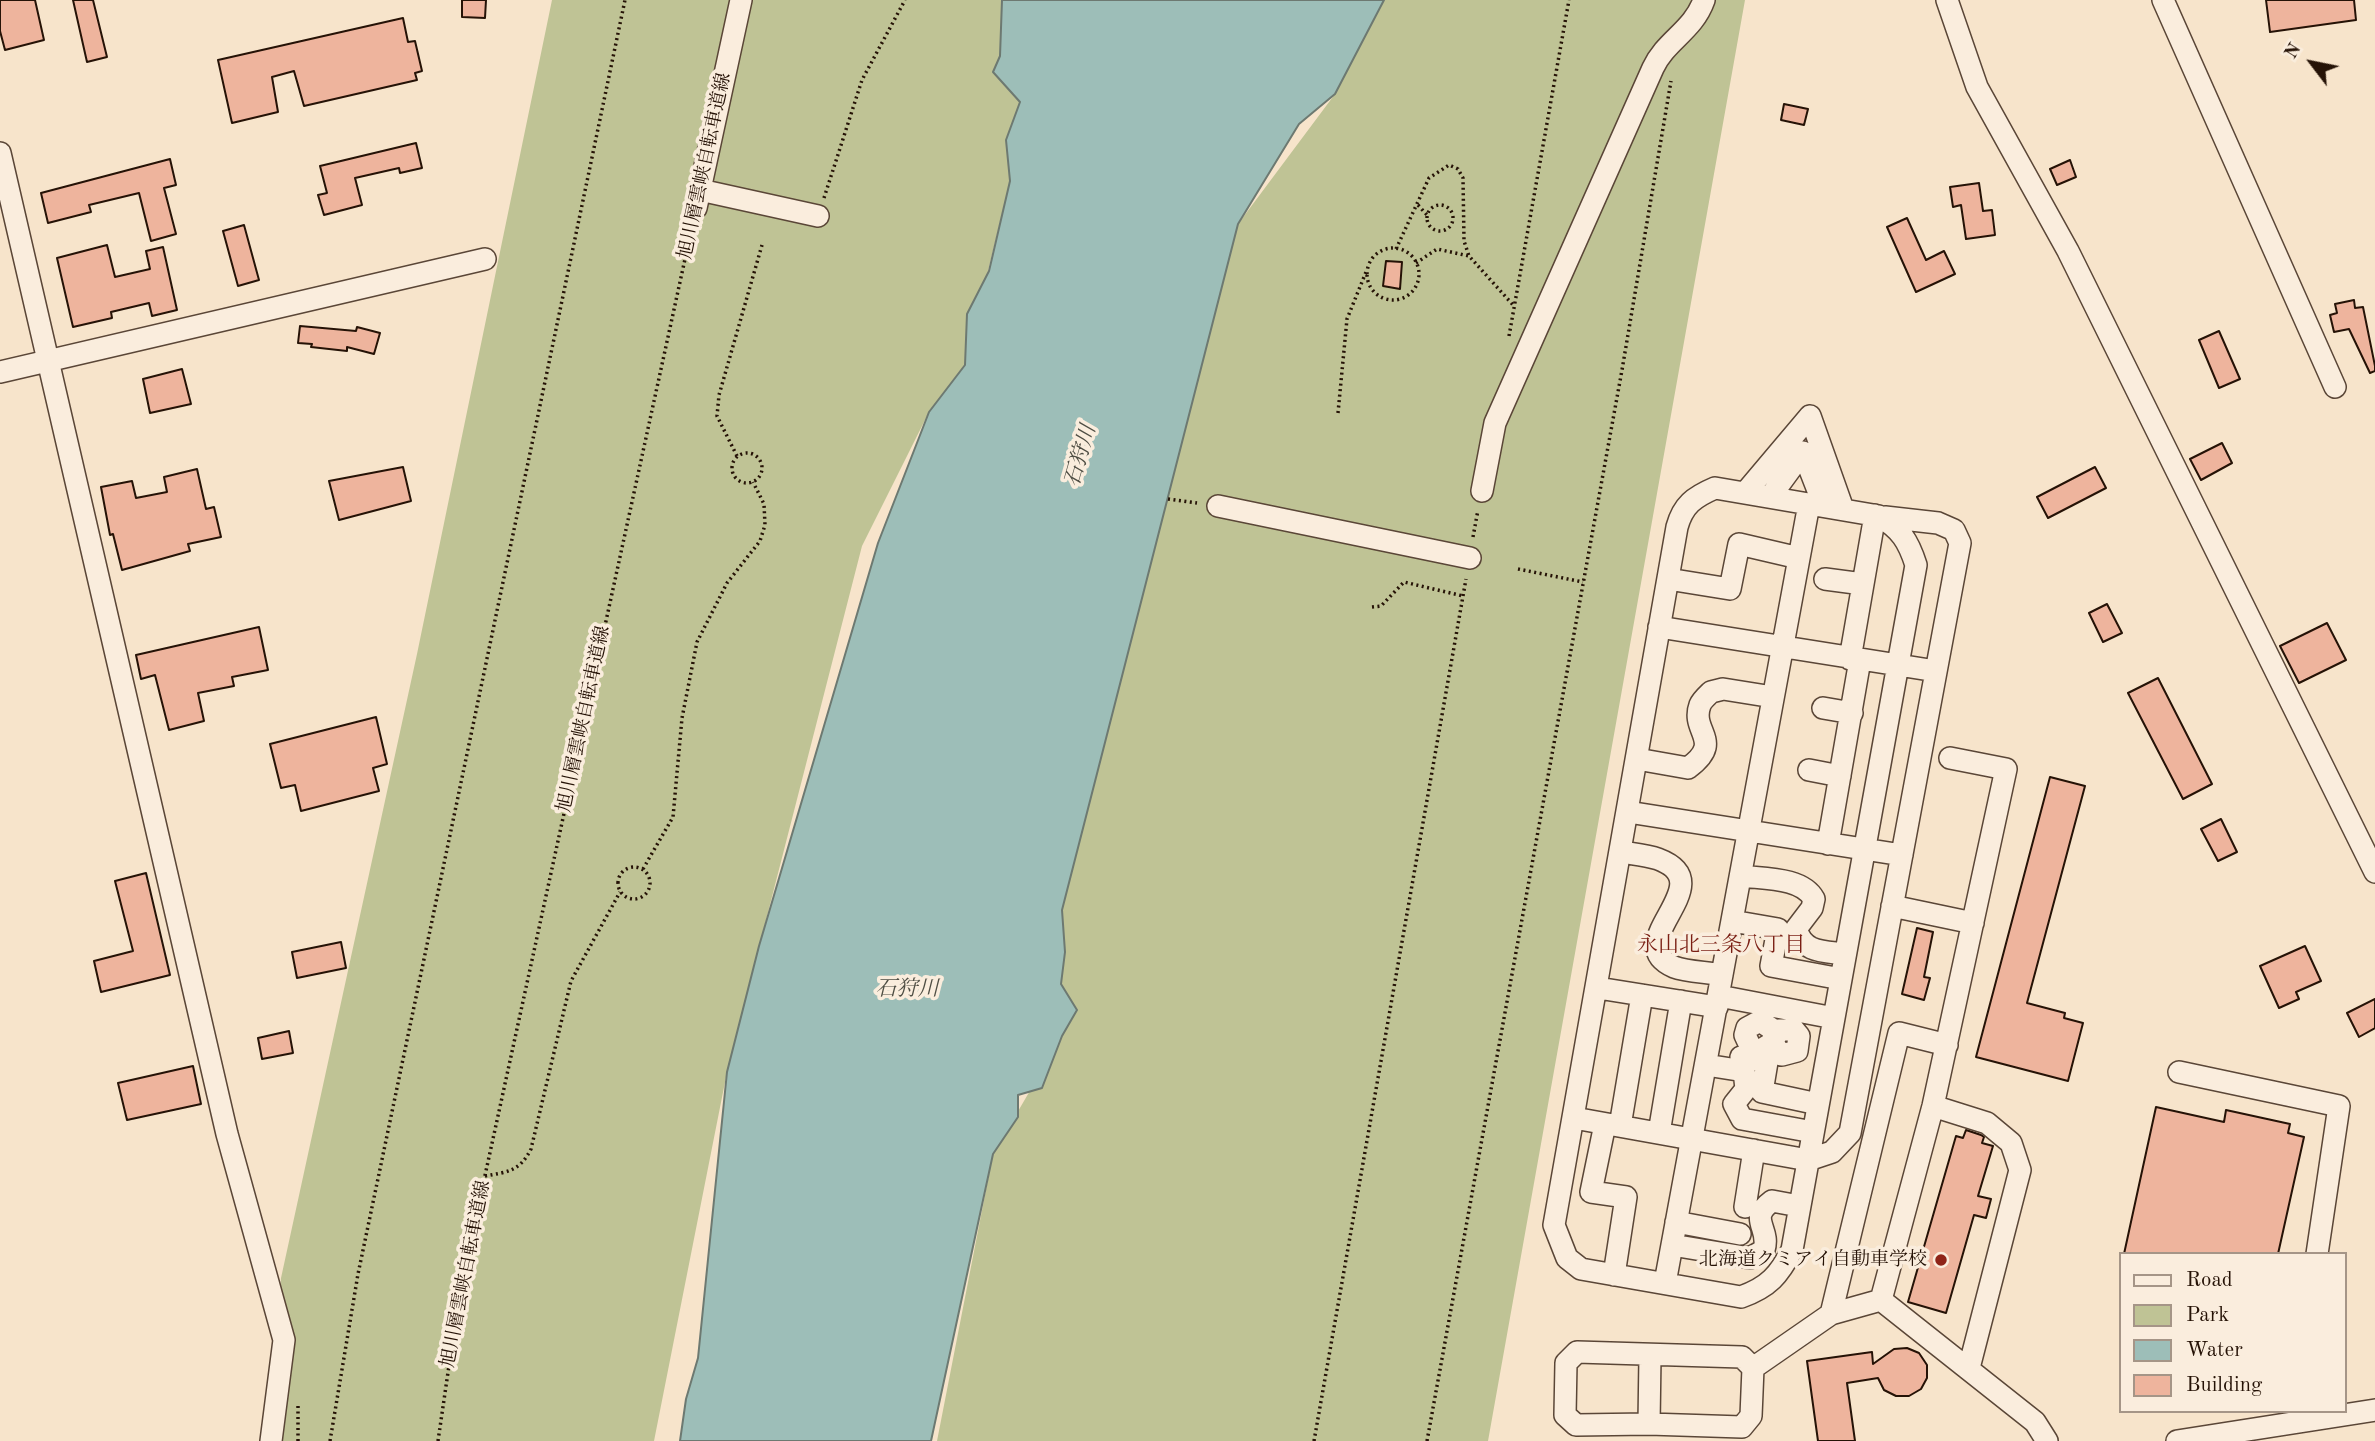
<!DOCTYPE html>
<html>
<head>
<meta charset="utf-8">
<style>
  body { margin:0 }
  #map { position:relative; width:2375px; height:1441px; overflow:hidden; background:#f7e4cb; font-family:"Old Standard TT",serif }
  canvas { display:block }
  .legend { position:absolute; left:2119px; top:1252px; width:228px; height:161px; box-sizing:border-box; background:#faeddd; border:2px solid #a59587; margin:0; padding:9px 12px; list-style:none; font-size:21px; color:#251206 }
  .legend li { display:flex; align-items:center; gap:14px; height:35px }
  .legend b { width:35px; border:2px solid #a59587 }
  .north { position:absolute; left:2277px; top:28px; width:70px; height:70px; -webkit-text-stroke:5px #faeddd; paint-order:stroke; rotate:302deg; font-size:19px; font-weight:700; line-height:28px; text-align:center; color:#251206 }
  .north::after { content:''; display:block; margin:auto; width:24px; height:32px; background:#251206; clip-path:polygon(50% 0,100% 100%,50% 72%,0 100%) }
</style>
</head>
<body>
<div id="map">
<canvas width="2375" height="1441"></canvas>
<ul class="legend">
<li><b style="height:9px;background:#faeddd"></b>Road</li>
<li><b style="height:19px;background:#bfc395"></b>Park</li>
<li><b style="height:19px;background:#9dbeb8"></b>Water</li>
<li><b style="height:19px;background:#eeb49d"></b>Building</li>
</ul>
<div class="north">N</div>
</div>
<script>
const c = document.querySelector('canvas').getContext('2d');
c.lineJoin = 'round';
function fill(path, color) { c.fillStyle = color; c.fill(path, 'evenodd'); }
function strokePath(path, color, width, dash) { c.strokeStyle = color; c.lineWidth = width; c.lineCap = dash ? 'butt' : 'round'; c.setLineDash(dash || []); c.stroke(path); }
function drawText(font, color, halo, rows, align = 'center') {
  c.font = font + ' "Old Standard TT","Noto Serif JP",serif'; c.lineWidth = 7; c.setLineDash([]); c.textBaseline = 'middle'; c.strokeStyle = halo; c.fillStyle = color; for (const [text, x, y, turn = 0] of rows) {
    c.save(); c.translate(x, y); c.rotate((+turn || 0) * Math.PI / 180); c.textAlign = isNaN(turn) ? turn : align; if (halo) c.strokeText(text, 0, 0); c.fillText(text, 0, 0); c.restore();
  }
}
fill(new Path2D(`
  M 552,0 L 1011,0 L 1020,102 L 1006,140 L 1010,181 L 965,365 L 929,412 L 862,546 L 727,1072 L 654,1441 L 271,1441 L 281,1278 L 417,654 Z
  M 1376,0 L 1745,0 L 1488,1441 L 937,1441 L 993,1154 L 1062,1036 L 1062,910 L 1238,224 L 1335,94 Z`), '#bfc395');
const water = new Path2D(`
  M 1002,0 L 1384,0 L 1335,94 L 1299,124 L 1238,224 L 1062,910 L 1065,952 L 1061,984 L 1077,1010 L 1062,1036 L 1042,1088 L 1018,1095 L 1018,1117 L 993,1154 L 931,1441 L 680,1441 L 686,1399 L 698,1358 L 727,1072 L 759,946 L 878,543 L 929,412 L 965,365 L 967,314 L 989,271 L 1010,181 L 1006,140 L 1020,102 L 993,72 L 1000,56 Z`);
fill(water, '#9dbeb8');
strokePath(water, '#6d7971', 2);
const building = new Path2D(`
  M 0,0 L 35,0 L 44,40 L 5,50 L 0,31 Z
  M 73,0 L 93,0 L 107,57 L 87,62 Z
  M 462,0 L 486,0 L 485,18 L 462,17 Z
  M 2266,0 L 2354,0 L 2356,20 L 2270,32 Z
  M 403,18 L 408,42 L 415,41 L 422,71 L 415,73 L 417,80 L 304,106 L 294,71 L 272,77 L 278,112 L 232,123 L 218,60 Z
  M 1784,104 L 1808,109 L 1804,125 L 1781,120 Z
  M 416,143 L 422,168 L 400,173 L 399,168 L 355,178 L 362,205 L 324,215 L 318,195 L 327,193 L 320,166 Z
  M 170,159 L 176,185 L 164,188 L 176,234 L 151,241 L 139,193 L 89,205 L 91,212 L 48,223 L 41,193 Z
  M 2070,160 L 2076,177 L 2057,185 L 2050,169 Z
  M 1979,183 L 1983,211 L 1992,210 L 1995,235 L 1966,239 L 1961,205 L 1953,207 L 1950,187 Z
  M 1907,218 L 1926,260 L 1944,251 L 1955,274 L 1916,292 L 1887,227 Z
  M 244,225 L 259,280 L 238,286 L 223,231 Z
  M 107,245 L 115,277 L 150,269 L 146,251 L 163,247 L 177,310 L 152,316 L 149,303 L 111,312 L 112,318 L 73,327 L 57,258 Z
  M 1386,261 L 1402,262 L 1400,289 L 1383,286 Z
  M 2354,300 L 2355,308 L 2363,307 L 2375,366 L 2375,371 L 2370,373 L 2349,329 L 2334,332 L 2330,315 L 2337,313 L 2335,304 Z
  M 300,326 L 356,331 L 357,327 L 380,333 L 374,354 L 347,347 L 347,351 L 311,347 L 312,344 L 298,343 Z
  M 2219,331 L 2240,379 L 2219,388 L 2199,340 Z
  M 182,369 L 191,404 L 150,413 L 143,379 Z
  M 2222,443 L 2232,463 L 2201,480 L 2190,459 Z
  M 403,467 L 411,501 L 339,520 L 329,481 Z
  M 2095,467 L 2106,488 L 2048,518 L 2037,497 Z
  M 197,469 L 206,509 L 214,507 L 221,537 L 188,544 L 190,551 L 122,570 L 113,534 L 110,535 L 101,487 L 132,481 L 136,498 L 167,492 L 164,477 Z
  M 2107,604 L 2122,633 L 2103,642 L 2089,613 Z
  M 2327,623 L 2346,660 L 2299,683 L 2280,646 Z
  M 259,627 L 268,670 L 232,677 L 234,686 L 198,693 L 204,721 L 169,730 L 155,675 L 141,679 L 136,655 Z
  M 2158,678 L 2212,784 L 2183,799 L 2128,693 Z
  M 376,717 L 387,764 L 373,768 L 379,791 L 301,811 L 295,785 L 281,788 L 270,744 Z
  M 2050,777 L 2085,786 L 2027,1003 L 2065,1013 L 2064,1018 L 2083,1023 L 2068,1081 L 1976,1057 Z
  M 2221,819 L 2237,852 L 2218,861 L 2201,829 Z
  M 146,873 L 170,975 L 101,992 L 94,961 L 133,951 L 115,881 Z
  M 1917,928 L 1933,932 L 1924,977 L 1930,978 L 1924,1000 L 1902,994 Z
  M 341,942 L 346,968 L 297,978 L 292,952 Z
  M 2305,946 L 2321,981 L 2296,992 L 2299,999 L 2279,1008 L 2260,966 Z
  M 2375,999 L 2375,1028 L 2359,1037 L 2347,1013 Z
  M 289,1031 L 293,1053 L 262,1059 L 258,1038 Z
  M 193,1066 L 201,1104 L 127,1120 L 118,1083 Z
  M 2156,1107 L 2224,1122 L 2226,1110 L 2290,1124 L 2288,1133 L 2304,1137 L 2278,1254 L 2124,1254 Z
  M 1966,1130 L 1981,1135 L 1984,1137 L 1982,1143 L 1993,1146 L 1978,1196 L 1991,1199 L 1986,1218 L 1974,1215 L 1946,1313 L 1908,1302 L 1956,1136 L 1963,1138 Z
  M 1907,1348 L 1919,1353 L 1927,1365 L 1927,1378 L 1921,1389 L 1909,1396 L 1896,1396 L 1884,1390 L 1878,1378 L 1847,1383 L 1855,1441 L 1818,1441 L 1807,1361 L 1872,1352 L 1873,1364 L 1894,1349 Z`);
fill(building, '#eeb49d');
strokePath(building, '#251206', 2);
const minor = new Path2D(`
  M 1947,0 L 1977,87 L 2068,251 L 2375,872
  M 2163,0 L 2335,387
  M 0,153 L 227,1134 L 284,1340 L 271,1441
  M 700,190 L 818,216
  M 696,208 L 741,0
  M 0,372 L 485,259
  M 1715,488 L 1879,516 C 1901,530 1908,540 1916,565 L 1792,1250 C 1779,1275 1769,1287 1741,1297 L 1581,1269 L 1567,1258 L 1554,1225 L 1677,527 C 1683,505 1694,497 1715,488 Z
  M 1482,491 L 1495,423 L 1653,68 C 1666,40 1693,31 1704,0
  M 1745,493 L 1810,416 L 1843,509
  M 1770,497 L 1803,452 L 1824,506
  M 1218,506 L 1470,558
  M 1668,579 L 1730,589 L 1739,544 L 1799,558
  M 1825,579 L 1863,584
  M 1659,627 L 1936,671
  M 1850,659 L 1875,515
  M 1823,708 L 1852,713
  M 1637,759 L 1688,768 C 1725,741 1690,732 1700,705 C 1702,700 1708,695 1711,692 L 1723,689 L 1773,697
  M 1809,770 L 1840,776
  M 1628,812 L 1902,855
  M 1828,844 L 1860,660
  M 1621,852 C 1633,854 1647,855 1658,859 C 1725,884 1617,942 1674,967 C 1687,972 1708,972 1722,975
  M 1741,876 C 1763,879 1802,877 1814,899 L 1812,908 L 1796,929 C 1804,953 1822,951 1845,954
  M 1892,906 L 1973,923
  M 1732,921 L 1778,929 L 1771,966 L 1841,979
  M 1598,988 L 1717,1007
  M 1719,996 L 1834,1018
  M 1772,1043 L 1782,1055 L 1797,1051 L 1799,1036 L 1794,1030 L 1779,1030 L 1772,1043 L 1759,1051 L 1751,1048 L 1745,1035 L 1747,1028 L 1760,1021 L 1772,1029 L 1774,1036
  M 1741,1057 L 1767,1062 L 1762,1092 L 1818,1104
  M 1706,1065 L 1744,1071 L 1746,1089 L 1734,1104 L 1742,1119 L 1813,1132
  M 2179,1072 L 2339,1106 L 2317,1254
  M 1933,1106 L 1987,1123 L 2011,1143 L 2020,1170 L 1969,1368
  M 1574,1118 L 1808,1160 L 1832,1152 L 1850,1133 L 1960,543 L 1954,530 L 1938,523 L 1885,517
  M 1605,1124 L 1591,1192 L 1626,1197 L 1614,1275
  M 1620,1126 L 1642,995
  M 1659,1133 L 1681,1001
  M 1745,1207 L 1754,1150
  M 1676,1222 L 1740,1234
  M 1672,1245 L 1750,1258 L 1764,1250 C 1771,1228 1747,1219 1772,1201 L 1799,1206
  M 1665,1283 L 1809,504
  M 1881,1300 L 1933,1106 L 2006,769 L 1950,758
  M 1881,1300 L 2035,1422 L 2047,1441
  M 1831,1314 L 1899,1033 L 1947,1045
  M 1753,1368 L 1831,1314 L 1881,1300
  M 1649,1424 L 1742,1427 L 1751,1416 L 1753,1368 L 1742,1357 L 1577,1352 L 1566,1363 L 1565,1415 L 1576,1425 L 1649,1424 L 1650,1356
  M 2177,1441 L 2375,1410`);
strokePath(minor, '#5a4637', 24);
strokePath(new Path2D(`
  M 824,198 L 862,80 L 905,0
  M 1418,205 L 1427,215
  M1427 218a13 13 0 1 1 26 0a13 13 0 1 1-26 0Z
  M1367 274a26 26 0 1 1 52 0a26 26 0 1 1-52 0Z
  M 1396,249 L 1429,178 L 1449,165 L 1458,169 L 1463,178 L 1464,241 L 1469,256
  M 1416,263 L 1437,249 L 1469,256 L 1514,306
  M 1509,336 L 1569,0
  M 1338,413 L 1347,319 L 1366,272
  M732 468a15 15 0 1 1 30 0a15 15 0 1 1-30 0Z
  M 737,456 L 717,416 L 719,395 L 762,245
  M 1168,499 L 1197,503
  M 1473,537 L 1478,510
  M 1518,569 L 1583,582
  M 1372,607 L 1381,606 L 1404,582 L 1463,596
  M618 883a16 16 0 1 1 32 0a16 16 0 1 1-32 0Z
  M 643,869 L 673,817 L 682,718 L 697,642 L 727,583 L 760,541 L 765,525 L 764,504 L 753,482
  M 485,1176 C 508,1172 520,1171 531,1149 L 571,981 L 620,892
  M 298,1406 L 298,1441
  M 330,1441 L 358,1274 L 625,0
  M 438,1441 L 460,1290 L 692,227
  M 1314,1441 L 1466,579
  M 1427,1441 L 1622,370 L 1671,81`), '#251206', 3.5, [2, 3.5]);
strokePath(minor, '#faeddd', 21);
for (const [x, y, r, color] of [
  [1941,1260,7,"#8f2418"]
]) { const dot = new Path2D(); dot.arc(x, y, r, 0, 2 * Math.PI); c.fillStyle = color; c.fill(dot); strokePath(dot, '#faeddd', 2.5); }
drawText('19px', '#251206', '#faeddd', [
  ["旭川層雲峡自転車道線",705,166,-78],
  ["旭川層雲峡自転車道線",584,719,-78],
  ["旭川層雲峡自転車道線",466,1274,-79]
]);
drawText('19px', '#251206', '#faeddd', [
  ["北海道クミアイ自動車学校",1927,1260]
], 'right');
drawText('italic 21px', '#4f4e44', '#faeddd', [
  ["石狩川",1081,456,-74],
  ["石狩川",907,989]
]);
drawText('21px', '#7a1f14', '#faeddd', [
  ["永山北三条八丁目",1721,945]
]);
</script>
</body>
</html>
